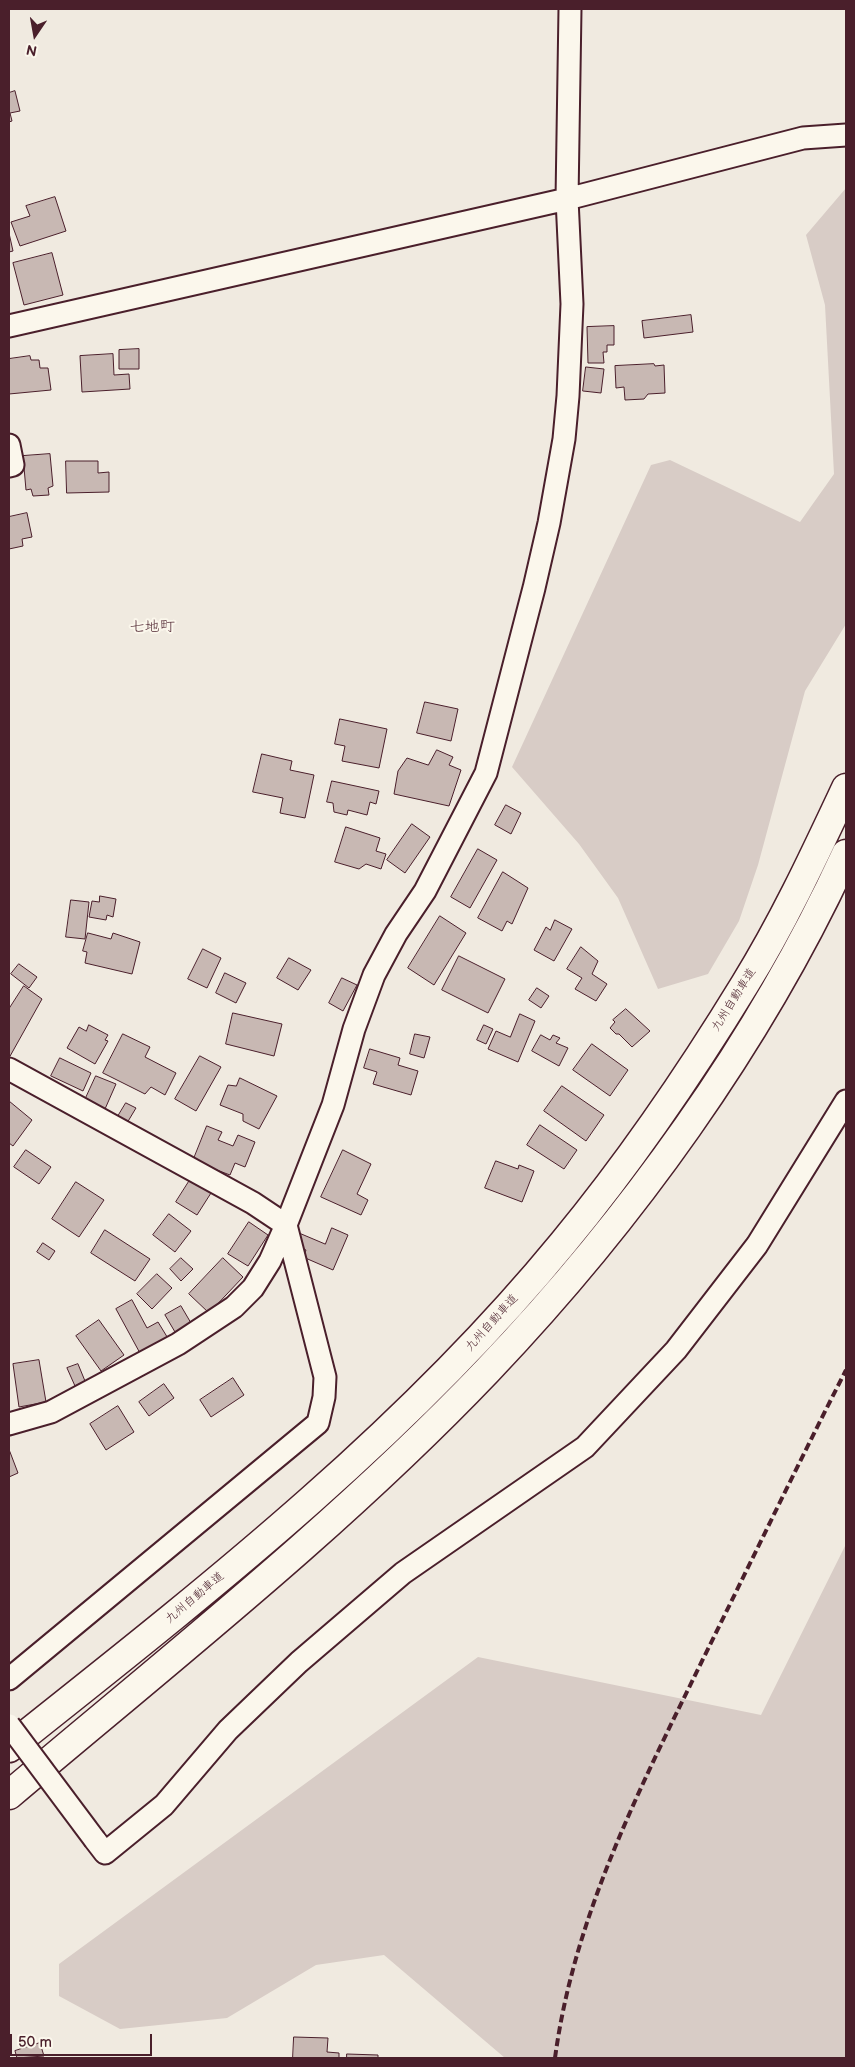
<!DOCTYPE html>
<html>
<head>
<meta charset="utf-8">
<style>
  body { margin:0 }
  #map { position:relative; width:855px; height:2067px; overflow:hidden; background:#f0eae0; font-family:"Balsamiq Sans",sans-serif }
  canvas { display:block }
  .frame { position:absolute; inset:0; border:10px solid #4a1f2b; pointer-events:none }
  .north { position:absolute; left:10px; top:10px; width:50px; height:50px; -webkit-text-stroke:4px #fbf7ec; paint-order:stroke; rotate:192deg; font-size:14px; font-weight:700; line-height:20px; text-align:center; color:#4a1f2b }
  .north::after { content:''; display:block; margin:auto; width:18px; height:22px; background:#4a1f2b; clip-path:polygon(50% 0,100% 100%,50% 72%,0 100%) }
  .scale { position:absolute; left:10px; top:2034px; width:142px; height:22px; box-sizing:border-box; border:2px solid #4a1f2b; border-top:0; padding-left:6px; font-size:15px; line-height:18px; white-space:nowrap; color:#4a1f2b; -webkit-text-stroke:4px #fbf7ec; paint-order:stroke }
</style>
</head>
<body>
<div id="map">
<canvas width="855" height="2067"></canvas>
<div class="frame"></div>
<div class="north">N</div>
<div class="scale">50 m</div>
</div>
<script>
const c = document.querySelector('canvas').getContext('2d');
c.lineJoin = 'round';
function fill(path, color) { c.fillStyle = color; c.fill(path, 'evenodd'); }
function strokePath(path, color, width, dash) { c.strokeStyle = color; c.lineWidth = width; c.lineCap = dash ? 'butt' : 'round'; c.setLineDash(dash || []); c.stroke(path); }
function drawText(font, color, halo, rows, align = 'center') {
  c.font = font + ' "Balsamiq Sans","Klee One",sans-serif'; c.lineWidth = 4; c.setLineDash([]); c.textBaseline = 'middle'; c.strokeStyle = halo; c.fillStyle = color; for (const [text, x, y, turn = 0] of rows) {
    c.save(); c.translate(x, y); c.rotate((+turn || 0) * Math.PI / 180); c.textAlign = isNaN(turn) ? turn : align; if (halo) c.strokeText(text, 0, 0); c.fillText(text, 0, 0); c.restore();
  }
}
fill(new Path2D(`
  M 846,188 L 846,624 L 805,691 L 758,865 L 739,921 L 708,974 L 658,989 L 618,898 L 579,844 L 512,767 L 651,465 L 670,460 L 800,522 L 834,474 L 825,305 L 806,235 Z
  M 846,1544 L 846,2058 L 505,2058 L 384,1955 L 316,1965 L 227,2018 L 120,2029 L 59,1996 L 59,1964 L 478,1657 L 761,1715 Z`), '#d8ccc6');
const building = new Path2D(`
  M 15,91 L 20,111 L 10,113 L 12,121 L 9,122 L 9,93 Z
  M 55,197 L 66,231 L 20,246 L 11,222 L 30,216 L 26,206 Z
  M 9,233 L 13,251 L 9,252 Z
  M 52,253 L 63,295 L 24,305 L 13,263 Z
  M 691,315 L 693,332 L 644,338 L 642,321 Z
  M 614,326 L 614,345 L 607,345 L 607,352 L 603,352 L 604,363 L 588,363 L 587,327 Z
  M 139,349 L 139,369 L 119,369 L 119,350 Z
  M 113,354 L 114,375 L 129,374 L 130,389 L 82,392 L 80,356 Z
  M 30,356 L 31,360 L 39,360 L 40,368 L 48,368 L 51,390 L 9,394 L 9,359 Z
  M 654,364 L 655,366 L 664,365 L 665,393 L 648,394 L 644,399 L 625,400 L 624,387 L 616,388 L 615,366 Z
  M 586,367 L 604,369 L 601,393 L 583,391 Z
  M 50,454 L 53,486 L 48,488 L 49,495 L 33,496 L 31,489 L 26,490 L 23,456 Z
  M 66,461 L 98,461 L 98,473 L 109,472 L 109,492 L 67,493 Z
  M 27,513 L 32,537 L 22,539 L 23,546 L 9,549 L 9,517 Z
  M 425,702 L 458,709 L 451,741 L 417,733 Z
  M 340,719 L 387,729 L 379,768 L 342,761 L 345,746 L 335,744 Z
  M 437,750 L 453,757 L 449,765 L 461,770 L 449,806 L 394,794 L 398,771 L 407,758 L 428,765 Z
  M 262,754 L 292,761 L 290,770 L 314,775 L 305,818 L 280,813 L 283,798 L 253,792 Z
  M 332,781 L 379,791 L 376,804 L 370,802 L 367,815 L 348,810 L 347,815 L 334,812 L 333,803 L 327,802 Z
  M 506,805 L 521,813 L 511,834 L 495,825 Z
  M 412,824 L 430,837 L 405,873 L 387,860 Z
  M 346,827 L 380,838 L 376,851 L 386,854 L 381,869 L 366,864 L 359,869 L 335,862 Z
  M 478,849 L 497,860 L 470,908 L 451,897 Z
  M 503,872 L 528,888 L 512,924 L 507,921 L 502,931 L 478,918 Z
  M 100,896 L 116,899 L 113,917 L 107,915 L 106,920 L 89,917 L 92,901 L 99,902 Z
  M 71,900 L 89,902 L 85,939 L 66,937 Z
  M 440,916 L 466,933 L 434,985 L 408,968 Z
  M 555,920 L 572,929 L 554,961 L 534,950 L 546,927 L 550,930 Z
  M 88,933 L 111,939 L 113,933 L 140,942 L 132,974 L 85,963 L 87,952 L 83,951 Z
  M 581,947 L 598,961 L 592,974 L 607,984 L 596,1001 L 575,989 L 582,978 L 567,969 Z
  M 203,949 L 221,958 L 207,988 L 188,979 Z
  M 459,956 L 505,979 L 488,1013 L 442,990 Z
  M 289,958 L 311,970 L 298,990 L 277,978 Z
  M 19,964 L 37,977 L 29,988 L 11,974 Z
  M 225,973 L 246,983 L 236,1003 L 216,993 Z
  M 342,978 L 357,985 L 343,1011 L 329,1003 Z
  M 24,986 L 42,999 L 9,1058 L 9,1009 Z
  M 537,988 L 549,996 L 541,1008 L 529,1000 Z
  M 626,1009 L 650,1031 L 632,1047 L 619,1034 L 616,1034 L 610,1028 L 615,1022 L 613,1020 Z
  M 233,1013 L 282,1024 L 274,1056 L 226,1044 Z
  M 520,1014 L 535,1021 L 518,1062 L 488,1049 L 496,1031 L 510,1037 Z
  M 89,1025 L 108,1035 L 105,1040 L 108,1041 L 95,1064 L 67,1048 L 79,1027 L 86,1031 Z
  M 484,1025 L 493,1029 L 486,1044 L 477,1040 Z
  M 123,1034 L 150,1047 L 145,1057 L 176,1073 L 165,1095 L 151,1087 L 145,1094 L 103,1073 Z
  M 415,1034 L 430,1037 L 424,1058 L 410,1054 Z
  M 541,1035 L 550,1040 L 553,1035 L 560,1038 L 556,1043 L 568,1048 L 559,1066 L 532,1051 Z
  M 592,1044 L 628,1070 L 610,1096 L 573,1070 Z
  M 370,1049 L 400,1058 L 398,1065 L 418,1071 L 411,1095 L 373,1084 L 377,1072 L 364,1068 Z
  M 200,1056 L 221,1067 L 196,1111 L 175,1099 Z
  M 60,1058 L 91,1073 L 83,1091 L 51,1076 Z
  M 96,1076 L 116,1084 L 105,1109 L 85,1100 Z
  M 240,1078 L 277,1096 L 259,1129 L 243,1121 L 243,1114 L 220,1105 L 228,1085 L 236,1086 Z
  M 562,1086 L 604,1115 L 586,1141 L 544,1111 Z
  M 9,1101 L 32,1120 L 13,1146 L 9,1143 Z
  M 126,1103 L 136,1108 L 127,1123 L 117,1118 Z
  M 540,1125 L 577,1150 L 564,1169 L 527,1145 Z
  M 207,1126 L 222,1132 L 218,1140 L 233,1146 L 238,1135 L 255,1142 L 245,1167 L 235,1163 L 230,1175 L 193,1161 Z
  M 26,1150 L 51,1167 L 39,1184 L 14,1167 Z
  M 343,1150 L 371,1164 L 357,1194 L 368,1200 L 361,1215 L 321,1197 Z
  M 496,1161 L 518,1169 L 519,1165 L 534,1171 L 522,1202 L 485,1188 Z
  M 190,1180 L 211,1193 L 197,1215 L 176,1202 Z
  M 76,1182 L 104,1200 L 79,1237 L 52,1219 Z
  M 169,1214 L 191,1231 L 175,1252 L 153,1235 Z
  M 249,1222 L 268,1235 L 248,1266 L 228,1254 Z
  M 332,1228 L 348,1235 L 333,1270 L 303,1257 L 306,1250 L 294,1245 L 299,1233 L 325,1244 Z
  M 105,1230 L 150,1259 L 135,1281 L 91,1253 Z
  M 43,1243 L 55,1251 L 49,1260 L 37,1252 Z
  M 181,1258 L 193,1269 L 181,1281 L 170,1269 Z
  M 223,1258 L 243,1277 L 209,1313 L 189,1294 Z
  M 157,1274 L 172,1288 L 152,1309 L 137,1294 Z
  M 132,1300 L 147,1328 L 158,1322 L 169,1340 L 141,1355 L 116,1309 Z
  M 181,1306 L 191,1323 L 175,1332 L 165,1315 Z
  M 99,1320 L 124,1355 L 101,1371 L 76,1336 Z
  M 39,1360 L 46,1402 L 19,1407 L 13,1364 Z
  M 78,1364 L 85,1381 L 75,1386 L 67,1368 Z
  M 233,1378 L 244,1395 L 211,1417 L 200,1400 Z
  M 164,1384 L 174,1398 L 149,1416 L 139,1402 Z
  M 118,1406 L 134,1432 L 106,1450 L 90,1424 Z
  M 10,1452 L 18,1473 L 9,1477 L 9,1453 Z
  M 294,2037 L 328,2038 L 327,2052 L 339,2053 L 339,2058 L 293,2058 Z
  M 40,2043 L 44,2056 L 17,2058 L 15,2051 Z
  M 347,2054 L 378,2055 L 378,2058 L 347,2058 Z`);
fill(building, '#c8b8b3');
strokePath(building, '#4a1f2b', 1);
const minor = new Path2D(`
  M 9,326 L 567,199 L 803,138 L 846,135
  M 9,445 L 13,465 L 9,466
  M 9,1069 L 253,1203 L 286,1225 L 325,1377 L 324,1397 L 318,1423 L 9,1679
  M 9,1424 L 51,1412 L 178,1344 L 234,1307 L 253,1288 L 270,1261 L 286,1225 L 333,1105 L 354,1029 L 374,975 L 396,934 L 425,891 L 486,773 L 534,588 L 549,523 L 564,439 L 568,396 L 572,304 L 567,199 L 570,9
  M 95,1840 L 105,1853 L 164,1805 L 228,1730 L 299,1662 L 403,1573 L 585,1447 L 676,1350 L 757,1245 L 846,1101`);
const highway = new Path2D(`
  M 9,1748 C 204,1593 404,1437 563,1243 C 630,1162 690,1074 745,984 C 784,921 815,854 846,788
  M 9,1795 C 171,1658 340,1525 487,1371 C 630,1221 759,1043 846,854`);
strokePath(minor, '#4a1f2b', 25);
strokePath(highway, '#4a1f2b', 31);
strokePath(minor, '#fbf7ec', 21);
strokePath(highway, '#fbf7ec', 28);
strokePath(new Path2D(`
  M 555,2058 C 574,1916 640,1788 702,1661 C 750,1564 797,1466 846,1370`), '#4a1f2b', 4, [8, 4]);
const minorBridge = new Path2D(`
  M 9,1725 L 95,1840`);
strokePath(minorBridge, '#4a1f2b', 25, []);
strokePath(minorBridge, '#fbf7ec', 21);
drawText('12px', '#4a1f2b', '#fbf7ec', [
  ["九州自動車道",734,1000,-58],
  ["九州自動車道",492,1323,-48],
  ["九州自動車道",195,1598,-40]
]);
drawText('15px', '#4a1f2b', '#fbf7ec', [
  ["七地町",152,627]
]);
</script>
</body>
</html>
